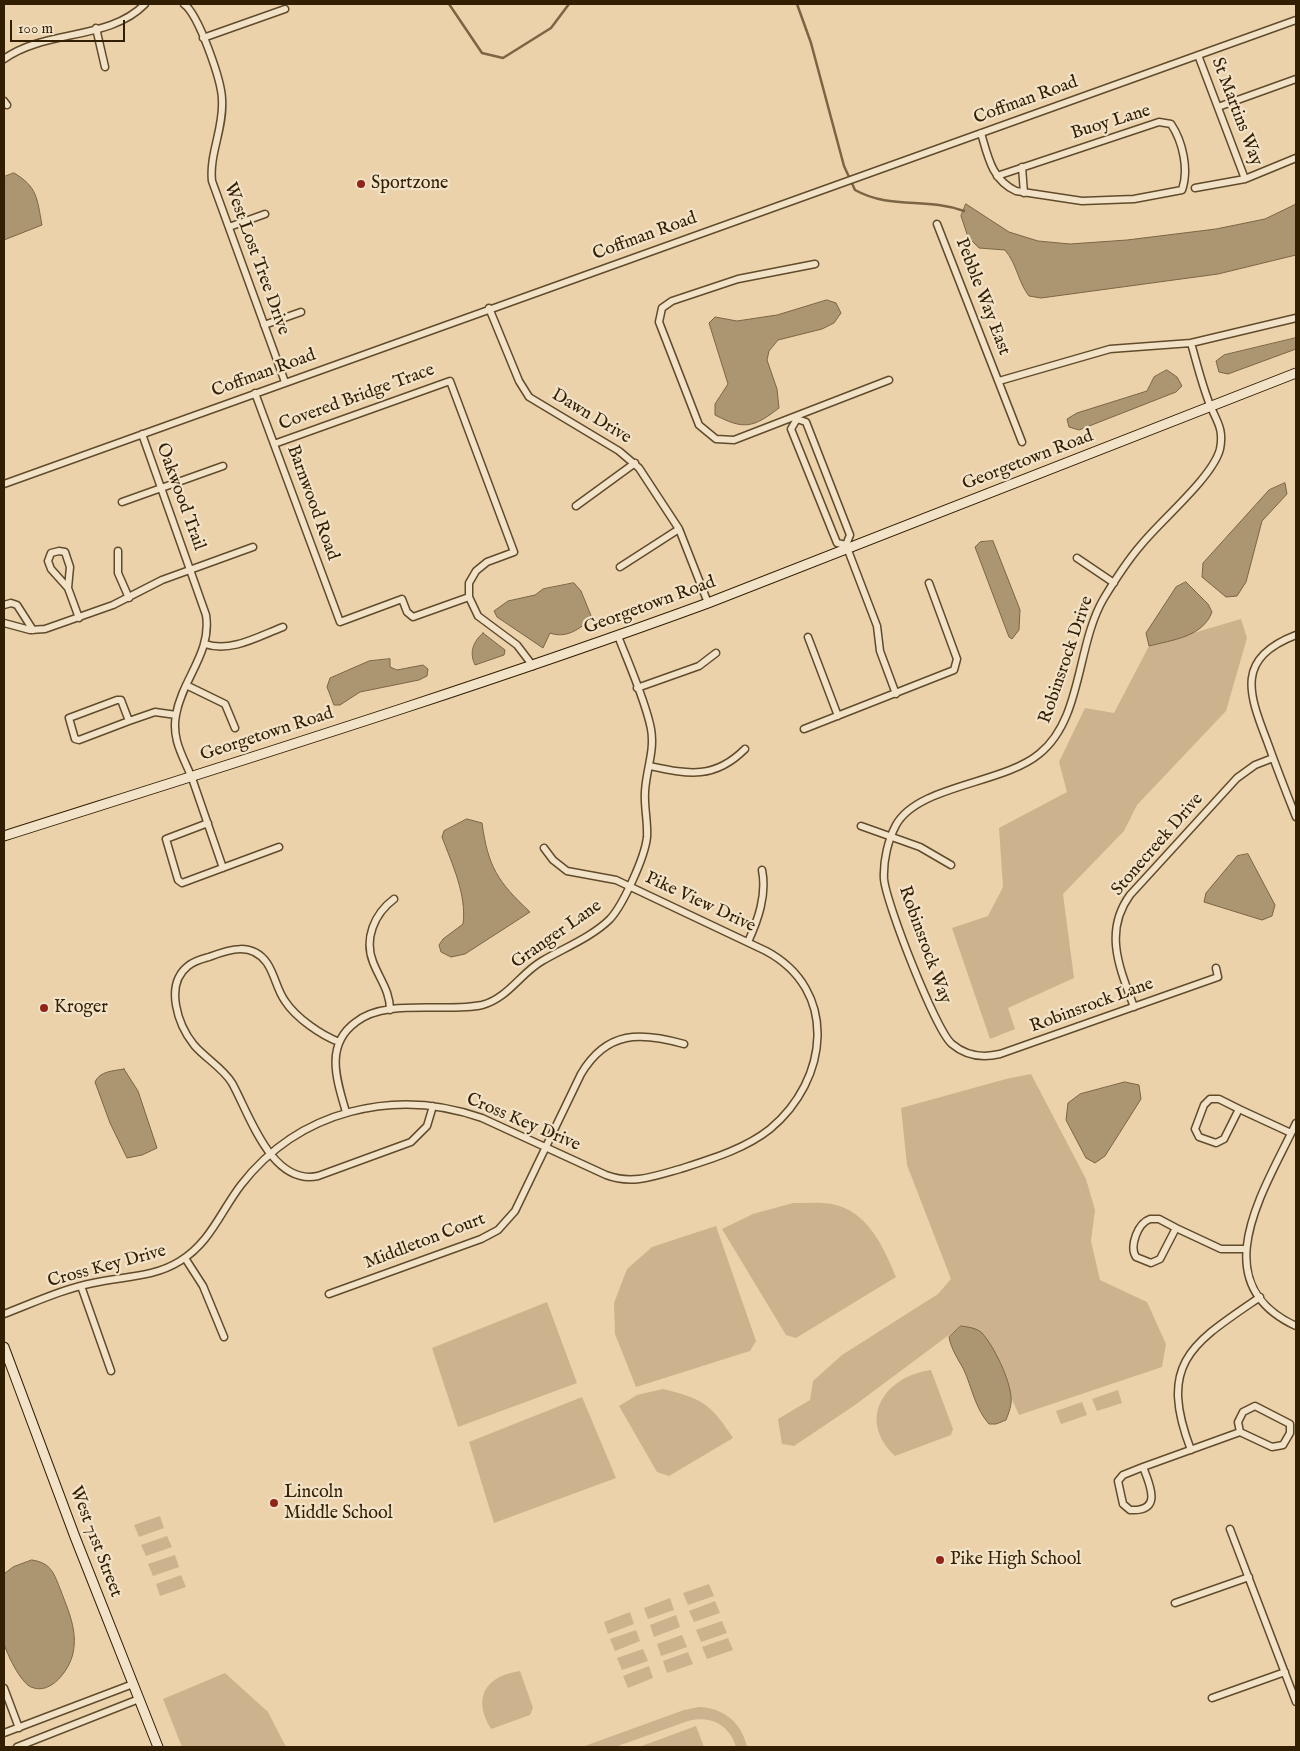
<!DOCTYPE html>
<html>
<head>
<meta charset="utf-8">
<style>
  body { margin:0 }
  #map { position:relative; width:1300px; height:1751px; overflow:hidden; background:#ebd2ab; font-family:"IM FELL English",serif }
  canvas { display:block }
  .frame { position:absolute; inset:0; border:5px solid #321e00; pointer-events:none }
  .scale { position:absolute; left:10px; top:20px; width:115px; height:22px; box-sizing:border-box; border:2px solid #321e00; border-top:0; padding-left:6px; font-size:15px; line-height:18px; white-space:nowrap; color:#321e00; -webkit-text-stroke:4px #f2e2c8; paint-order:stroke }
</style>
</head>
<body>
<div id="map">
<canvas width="1300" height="1751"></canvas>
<div class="frame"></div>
<div class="scale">100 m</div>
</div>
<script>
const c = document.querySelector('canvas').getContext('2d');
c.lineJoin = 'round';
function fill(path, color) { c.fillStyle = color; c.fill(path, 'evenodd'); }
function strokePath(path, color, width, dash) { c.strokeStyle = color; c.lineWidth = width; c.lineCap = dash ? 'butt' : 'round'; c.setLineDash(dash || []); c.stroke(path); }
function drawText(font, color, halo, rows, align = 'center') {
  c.font = font + ' "IM FELL English",serif'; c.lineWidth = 4.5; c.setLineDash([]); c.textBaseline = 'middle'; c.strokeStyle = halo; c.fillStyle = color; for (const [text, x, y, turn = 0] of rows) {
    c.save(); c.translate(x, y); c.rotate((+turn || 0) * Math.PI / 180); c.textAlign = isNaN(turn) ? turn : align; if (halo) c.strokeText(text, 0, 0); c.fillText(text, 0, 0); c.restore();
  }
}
fill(new Path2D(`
  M 1241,619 L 1247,638 L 1226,711 L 1137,805 L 1124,831 L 1063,894 L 1074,978 L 1008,1008 L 1015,1029 L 990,1039 L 952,928 L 988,916 L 1003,887 L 999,828 L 1067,792 L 1059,762 L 1085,708 L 1114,713 L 1149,646 Z
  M 1031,1074 L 1086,1179 L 1095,1210 L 1091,1241 L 1100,1280 L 1147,1302 L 1166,1344 L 1162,1367 L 1019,1415 L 982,1333 L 961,1326 L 855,1405 L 794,1446 L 782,1444 L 778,1419 L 810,1400 L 813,1381 L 842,1355 L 938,1294 L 951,1279 L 907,1165 L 901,1108 L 1006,1079 Z
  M 793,1203 C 805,1203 820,1202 832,1204 C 868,1211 884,1248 896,1277 L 796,1338 L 786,1335 L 722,1229 L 753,1214 Z
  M 716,1226 L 756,1341 L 750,1351 L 636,1387 L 615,1334 L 614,1303 L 627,1269 L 652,1247 Z
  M 547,1302 L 577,1383 L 458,1427 L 432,1348 Z
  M 931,1370 L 953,1429 L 951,1435 L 895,1456 C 856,1419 885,1376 931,1370 Z
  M 663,1389 C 703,1399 710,1403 733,1438 L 669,1476 L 657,1472 L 619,1406 L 637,1395 Z
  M 1118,1390 L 1122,1403 L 1097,1411 L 1092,1399 Z
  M 582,1397 L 616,1478 L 494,1523 L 469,1442 Z
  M 1082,1402 L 1087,1415 L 1061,1424 L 1056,1411 Z
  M 160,1516 L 164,1528 L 139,1537 L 134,1525 Z
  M 167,1536 L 172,1547 L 146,1556 L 141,1545 Z
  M 175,1555 L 179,1567 L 153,1576 L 148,1564 Z
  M 181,1575 L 186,1587 L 160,1596 L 156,1584 Z
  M 709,1584 L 714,1596 L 688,1605 L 683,1593 Z
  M 670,1598 L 674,1610 L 648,1619 L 644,1608 Z
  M 715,1601 L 720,1613 L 694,1622 L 689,1611 Z
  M 630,1612 L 634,1624 L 608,1634 L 604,1622 Z
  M 676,1615 L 680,1627 L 654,1637 L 650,1625 Z
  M 722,1621 L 727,1633 L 701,1642 L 696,1630 Z
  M 636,1630 L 640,1641 L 615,1651 L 610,1639 Z
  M 682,1635 L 687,1647 L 661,1656 L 657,1644 Z
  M 728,1638 L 733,1650 L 707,1659 L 702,1647 Z
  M 643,1649 L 648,1661 L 622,1670 L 617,1658 Z
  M 688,1652 L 693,1664 L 667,1673 L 663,1661 Z
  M 649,1666 L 653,1678 L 628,1688 L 623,1676 Z
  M 520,1671 L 533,1708 L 530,1715 L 491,1729 C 472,1698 485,1676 520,1671 Z
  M 225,1673 L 268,1712 L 286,1747 L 182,1747 L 163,1699 Z
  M 699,1707 C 724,1708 742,1723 747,1747 L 736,1747 C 730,1725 710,1715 688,1721 L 615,1747 L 582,1747 L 684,1710 Z
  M 696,1726 L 704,1747 L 639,1747 Z`), '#ccb38e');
const water = new Path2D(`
  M 14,173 C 38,187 37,199 42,225 L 4,240 L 4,177 Z
  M 966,204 L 1009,232 L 1038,241 L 1070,244 L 1127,240 L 1216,229 L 1265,219 L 1296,204 L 1296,255 L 1218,274 L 1041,298 L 1029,296 C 1018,282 1017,264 1005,250 L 979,248 L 968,237 L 961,216 Z
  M 827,300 L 836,303 L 841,313 L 834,323 L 822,329 L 778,340 L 769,351 L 767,360 L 777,389 L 779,408 C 753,428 744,430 715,415 L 715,404 L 728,384 L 709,323 L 715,317 L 737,321 L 777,315 Z
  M 1296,338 L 1296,349 L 1228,374 L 1219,372 L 1216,361 L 1224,355 Z
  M 1167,370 L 1177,377 L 1182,386 L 1176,392 L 1079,430 L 1069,427 L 1067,419 L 1077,413 L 1147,391 L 1154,377 Z
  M 1285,483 L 1287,494 L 1262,521 L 1246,582 L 1237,596 L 1226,597 L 1202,577 L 1203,563 L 1269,490 Z
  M 993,541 L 1017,602 L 1020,610 L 1019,630 L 1012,639 L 1009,637 L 975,547 L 980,542 Z
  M 1186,582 L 1208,604 L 1212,612 C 1203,637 1172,640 1149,646 L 1146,633 L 1176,587 Z
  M 574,583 L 581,591 L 592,618 C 580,629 566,639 550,633 L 543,648 L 497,617 L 494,611 L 508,601 L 535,595 L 543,589 Z
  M 483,633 L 505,650 L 504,655 L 475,665 C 469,652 473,642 483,633 Z
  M 390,659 L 390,667 L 397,670 L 423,665 L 428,669 L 427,676 L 419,680 L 360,692 L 340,705 L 334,705 L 327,687 L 330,678 L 369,661 Z
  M 467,819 L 482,823 C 488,867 498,882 530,912 L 465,954 L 451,957 L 441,952 L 439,945 L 443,939 L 463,924 C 467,895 452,864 442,837 L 444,831 Z
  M 1248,854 L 1275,905 L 1272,916 L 1262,920 L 1204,902 L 1206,893 L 1237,856 Z
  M 124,1069 L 138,1091 L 157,1148 L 142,1155 L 127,1158 L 110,1123 L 95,1082 C 100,1071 113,1071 124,1069 Z
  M 1125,1082 L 1139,1085 L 1141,1099 L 1105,1156 L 1095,1163 L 1086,1158 L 1066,1120 L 1068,1103 L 1080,1094 Z
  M 961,1326 C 968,1327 977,1328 982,1333 C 994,1346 1010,1380 1011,1397 C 1012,1405 1009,1412 1006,1420 L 996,1424 L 989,1424 C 975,1408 972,1388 964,1370 C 958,1359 951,1349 949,1337 Z
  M 32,1560 C 52,1563 54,1574 61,1591 C 68,1610 78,1631 73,1653 C 70,1669 51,1696 31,1687 C 21,1683 6,1653 4,1643 C 0,1626 4,1593 4,1574 L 13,1567 Z`);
fill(water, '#ac9571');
strokePath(water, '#7b6544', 1);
strokePath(new Path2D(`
  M 449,4 L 482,53 L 503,58 L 551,28 L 569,4
  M 797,4 L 811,43 L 844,166 L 855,190 C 891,210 926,197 964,211`), '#7b6544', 2.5);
const street = new Path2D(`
  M 184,4 C 199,15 222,82 222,100 C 224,128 209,154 212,181 L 285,382
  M 96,28 L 105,67
  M 203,38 L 285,9
  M 1198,55 L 1245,179
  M 4,59 C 46,29 109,41 145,4
  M 4,101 L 7,105
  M 1218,107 L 1296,79
  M 981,133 C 988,157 992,180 1016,191 L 1082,201 L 1134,199 L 1182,190 C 1189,170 1183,142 1171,124 L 1159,122 L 997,176
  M 1022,167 L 1024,193
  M 1195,188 L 1245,179 L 1296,158
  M 937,224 L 1022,442
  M 229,227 L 265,214
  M 815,264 L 738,279 L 672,301 L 662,308 L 659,322 L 699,425 L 716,439 L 734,440 L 889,380
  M 489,308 L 519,381 L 529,397 L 619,451 L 639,468 L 679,529 L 708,603
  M 264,325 L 301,312
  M 1191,343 C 1197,364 1202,385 1210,405 C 1217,422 1224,429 1220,449 C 1213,477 1160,521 1141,545 C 1127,561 1115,580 1104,598 C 1076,645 1083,719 1039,754 C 1003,784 918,785 896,825 C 888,840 883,861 884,879 C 886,903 936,1031 952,1044 C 966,1056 983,1058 1000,1054 L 1218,977 L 1216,968
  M 999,381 L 1110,349 L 1191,343 L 1296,318
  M 255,393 L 340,622 L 402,599 L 407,612 L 413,617 L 469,597
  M 797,419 L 806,422 L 850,535 L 846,545 L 877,626 L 880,651 L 896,694
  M 797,419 L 791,429 L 837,543 L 846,545
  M 142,434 L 206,615 C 212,653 182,679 176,715 C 171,741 185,759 193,781 C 203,810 213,839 223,868
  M 274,444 L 450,381 L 514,552 L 487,562 L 476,571 L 469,583 L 469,597 L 478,616 L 517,645 L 533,666
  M 4,484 L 1296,20
  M 122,502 L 223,466
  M 576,506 L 635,463
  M 118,551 L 118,573 L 129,598
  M 1077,558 L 1114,583
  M 620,567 L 679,529
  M 68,588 L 70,567 L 65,552 L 59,551 L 51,553 L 48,561 L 51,569 L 68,588 L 79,618
  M 4,605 L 11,603 L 17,605 L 33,630
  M 4,623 L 30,630 L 45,629 L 113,605 L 162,580 L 253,547
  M 1296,635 C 1236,658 1248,692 1267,741 C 1276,766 1286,792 1296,817
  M 808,637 L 838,716
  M 205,644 C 231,653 259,636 283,627
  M 186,685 L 225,704 L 235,728
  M 637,688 L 699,666 L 716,653
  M 117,700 L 121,700 L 129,721 L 79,740 L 75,739 L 69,718 Z
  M 129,721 L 155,712 L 176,715
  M 804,729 L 954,670 L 957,659 L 929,583
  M 650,766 C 688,774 714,780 745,749
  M 208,823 L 166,839 L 178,880 L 182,883 L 279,847
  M 861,826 L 920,847 L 951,865
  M 748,942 C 758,920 767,895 762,870
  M 1134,1007 C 1120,969 1103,932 1130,895 L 1237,778 L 1255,765 L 1273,758
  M 390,1010 C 390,991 380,980 373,962 C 364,939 374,914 394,899
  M 339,1042 C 321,1035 296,1018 285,1001 C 277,990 275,975 267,963 C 252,942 230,949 209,957 C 202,959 194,961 188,966 C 164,985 178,1025 194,1045 C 205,1058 223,1068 232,1083 C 249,1113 271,1186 318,1176 L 411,1142 L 427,1126 L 433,1106
  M 1210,1099 L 1219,1099 L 1239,1109 L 1224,1139 L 1216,1143 L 1199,1137 L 1195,1129 L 1204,1105 Z
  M 1239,1109 L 1291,1133
  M 346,1112 C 337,1081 324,1045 356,1022 C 386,998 445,1013 482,1005 C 507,999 521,973 542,961 C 564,948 592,937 610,919 C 623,905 645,857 647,837 C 648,822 644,807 645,792 C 646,770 655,751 651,729 C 646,702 628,662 618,636
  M 1296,1123 C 1266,1188 1201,1282 1296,1326
  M 1150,1219 L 1159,1219 L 1176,1228 L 1160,1259 L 1151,1263 L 1136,1257 C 1129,1246 1138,1223 1150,1219 Z
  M 1176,1228 L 1221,1249 L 1245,1249
  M 185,1258 L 203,1286 L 224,1337
  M 81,1286 L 111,1371
  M 329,1294 L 481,1239 L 498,1230 L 515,1211 L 581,1074 C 607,1030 641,1032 684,1044
  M 4,1314 C 33,1303 63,1289 93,1283 C 123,1276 153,1278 180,1261 C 210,1243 221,1211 241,1185 C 299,1110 395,1087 482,1118 L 606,1175 C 632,1185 655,1176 680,1169 C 711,1159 745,1149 770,1129 C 829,1080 839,990 766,951 L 616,880 L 567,871 L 553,860 L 544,848
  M 1255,1406 L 1290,1424 L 1290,1433 L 1283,1445 L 1272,1447 L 1240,1432 L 1238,1422 L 1243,1412 Z
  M 1191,1450 C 1157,1362 1193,1343 1260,1297
  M 1143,1467 C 1150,1485 1163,1512 1130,1510 L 1123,1504 L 1118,1481 L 1123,1475 Z
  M 1143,1467 L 1240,1432
  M 1230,1529 L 1296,1702
  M 1175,1603 L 1249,1577
  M 4,1688 L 19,1728
  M 1212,1698 L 1285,1672
  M 4,1733 L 133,1684
  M 17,1747 L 139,1699`);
const secondary = new Path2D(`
  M 4,836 C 240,761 476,688 708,603 L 1296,373
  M 4,1347 L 75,1537 L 158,1747`);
strokePath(street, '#604b2b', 9);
strokePath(secondary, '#321e00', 11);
strokePath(street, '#f2e2c8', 6);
strokePath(secondary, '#f2e2c8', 9);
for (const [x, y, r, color] of [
  [361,184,5,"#8f2418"],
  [44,1008,5,"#8f2418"],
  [274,1503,5,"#8f2418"],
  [940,1560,5,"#8f2418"]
]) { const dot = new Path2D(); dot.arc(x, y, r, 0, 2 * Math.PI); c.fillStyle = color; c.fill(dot); strokePath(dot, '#f2e2c8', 2); }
drawText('18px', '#321e00', '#f2e2c8', [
  ["Coffman Road",1026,101,-20],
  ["St Martins Way",1236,112,69],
  ["Buoy Lane",1111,123,-17],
  ["Coffman Road",645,237,-20],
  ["West Lost Tree Drive",256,259,70],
  ["Pebble Way East",982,297,69],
  ["Coffman Road",264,374,-20],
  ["Covered Bridge Trace",357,398,-20],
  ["Dawn Drive",591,417,31],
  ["Georgetown Road",1028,461,-21],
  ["Oakwood Trail",180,497,70],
  ["Barnwood Road",312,503,70],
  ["Georgetown Road",650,606,-20],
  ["Robinsrock Drive",1067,660,-71],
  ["Georgetown Road",267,735,-18],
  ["Stonecreek Drive",1158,845,-49],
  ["Pike View Drive",700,903,25],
  ["Granger Lane",557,935,-35],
  ["Robinsrock Way",924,945,70],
  ["Robinsrock Lane",1092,1006,-20],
  ["Cross Key Drive",523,1123,23],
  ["Middleton Court",425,1242,-21],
  ["Cross Key Drive",107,1267,-15],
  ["West 71st Street",95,1542,69]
]);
drawText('18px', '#321e00', '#f2e2c8', [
  ["Sportzone",371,184],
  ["Kroger",54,1008],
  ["Lincoln",284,1493],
  ["Middle School",284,1514],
  ["Pike High School",950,1560]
], 'left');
</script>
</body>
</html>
